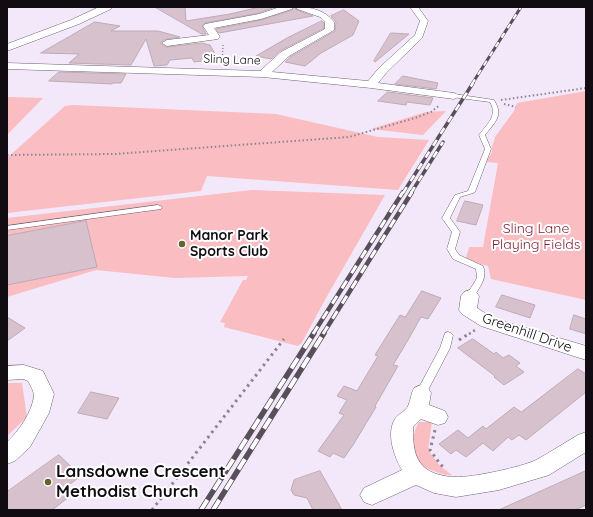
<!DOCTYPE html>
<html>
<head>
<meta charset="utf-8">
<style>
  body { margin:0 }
  #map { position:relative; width:593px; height:517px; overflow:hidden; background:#f3e7fa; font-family:Quicksand,sans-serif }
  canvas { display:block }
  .frame { position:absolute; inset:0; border:8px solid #100c12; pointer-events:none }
</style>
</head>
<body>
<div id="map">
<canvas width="593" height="517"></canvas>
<div class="frame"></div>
</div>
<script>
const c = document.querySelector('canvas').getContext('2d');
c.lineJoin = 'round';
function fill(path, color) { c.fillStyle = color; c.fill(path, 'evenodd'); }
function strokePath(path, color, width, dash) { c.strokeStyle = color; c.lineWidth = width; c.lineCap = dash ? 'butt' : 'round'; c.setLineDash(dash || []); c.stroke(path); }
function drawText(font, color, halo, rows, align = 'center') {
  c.font = font + ' Quicksand,sans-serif'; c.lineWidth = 4; c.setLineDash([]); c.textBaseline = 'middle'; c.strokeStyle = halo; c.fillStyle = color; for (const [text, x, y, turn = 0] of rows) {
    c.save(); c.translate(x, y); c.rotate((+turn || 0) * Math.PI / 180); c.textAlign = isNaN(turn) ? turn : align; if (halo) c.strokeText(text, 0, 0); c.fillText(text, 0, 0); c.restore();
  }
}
fill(new Path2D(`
  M 586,91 L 586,300 L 491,279 L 488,266 L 477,263 L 466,258 L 469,247 L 483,247 L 498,163 L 486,162 L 492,152 L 492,147 L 495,137 L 514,111 L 517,103 Z
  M 7,97 L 43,98 L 7,135 Z
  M 73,105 L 276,114 L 378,137 L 429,140 L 398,190 L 207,176 L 201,191 L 7,213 L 7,158 L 65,106 Z
  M 446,111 L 423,135 L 371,129 L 426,112 Z
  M 252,190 L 385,195 L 326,298 L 301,344 L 300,344 L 298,346 L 224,327 L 225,323 L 220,322 L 243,280 L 246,280 L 248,276 L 175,278 L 96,270 L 7,297 L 7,218 Z
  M 7,383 L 22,383 L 27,417 L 7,436 Z
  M 419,422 L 432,422 L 428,450 L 440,466 L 452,475 C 447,476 442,474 437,472 C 432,470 424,468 420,464 C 412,451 411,435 419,422 Z`), '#fabdc1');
const building = new Path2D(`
  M 155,7 L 185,7 L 186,21 L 230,14 L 260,7 L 275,7 L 259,13 L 205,23 L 202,26 L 206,34 L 202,34 Z
  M 294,7 L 297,10 L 313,16 L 219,33 L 216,29 L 261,20 L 292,10 Z
  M 344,10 L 359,21 L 353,35 L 321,53 L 305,66 L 285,62 L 290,57 L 335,31 L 336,22 L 331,16 Z
  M 322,21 L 324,23 L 324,28 L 280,51 L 271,59 L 256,56 L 287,38 Z
  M 95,22 L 120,26 L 111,31 L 158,31 L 180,37 L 167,39 L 161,42 L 161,44 L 167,47 L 201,43 L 210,45 L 218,59 L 194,62 L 192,58 L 170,60 L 167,65 L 154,66 L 146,39 L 131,65 L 69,63 L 79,54 L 41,53 Z
  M 391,33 L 409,34 L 375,62 L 374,61 Z
  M 59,72 L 126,74 L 121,83 L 113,83 L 112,84 L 49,81 Z
  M 403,76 L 438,83 L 436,89 L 395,84 Z
  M 388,92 L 433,98 L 430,105 L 407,102 L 406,105 L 378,101 Z
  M 465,201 L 483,205 L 476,225 L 457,221 Z
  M 86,221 L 97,267 L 7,285 L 7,236 Z
  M 422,291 L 441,298 L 428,319 L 421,317 L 408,340 L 393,365 L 398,366 L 375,406 L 376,407 L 353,445 L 344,458 L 333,453 L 330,457 L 318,451 L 344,415 L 339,413 L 347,400 L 337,396 L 344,386 L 357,391 L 378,356 L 375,355 L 400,315 L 405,317 Z
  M 502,295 L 535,305 L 530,318 L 496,307 Z
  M 574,315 L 586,319 L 586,334 L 570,329 Z
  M 7,317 L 25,328 L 7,341 Z
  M 473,339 L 494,354 L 496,352 L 503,358 L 509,355 L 520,363 L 516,366 L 524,372 L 504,385 L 494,377 L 495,376 L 458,348 Z
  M 578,369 L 586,374 L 586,392 L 526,440 L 519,435 L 512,440 L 508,437 L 493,451 L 483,443 L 466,457 L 456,450 L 451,454 L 439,444 L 458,430 L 468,438 L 483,426 L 486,429 L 514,407 L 521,412 Z
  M 91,392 L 119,398 L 107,419 L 78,413 Z
  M 59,455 L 81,476 L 66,487 L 73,494 L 52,510 L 7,510 L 7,492 Z
  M 320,471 L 332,492 L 342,510 L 313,510 L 307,498 L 294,495 L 291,490 L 294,480 Z
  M 586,471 L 586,505 L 575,510 L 499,510 Z`);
fill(building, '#d6c1cc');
strokePath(building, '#beaab5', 1);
const service = new Path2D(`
  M 454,94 L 494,100 C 504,116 495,122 485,135 L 491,149 L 475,192 L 473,193 L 460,197 L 450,218 L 460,232 L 455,249 L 459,255 L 483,266 C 488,278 479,288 473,298 L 470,299 L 466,296 L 477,278 L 476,269 L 453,259 L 447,249 L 452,232 L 442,218 L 455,195 L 468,191 L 485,149 L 479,135 C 487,124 498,116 490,102 L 452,97 L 452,95 Z
  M 158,205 L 162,207 L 161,209 L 7,230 L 7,226 Z
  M 448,332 L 451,333 L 453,335 L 450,348 L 425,396 L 421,397 L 417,396 L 416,393 L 440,348 L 445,333 Z`);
const minor = new Path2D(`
  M 280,7 L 293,7 L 292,9 L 261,19 L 214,28 L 220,37 L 218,39 L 167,46 L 162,43 L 167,40 L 209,35 L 203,26 L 205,24 L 259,14 Z
  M 296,7 C 311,7 325,10 334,22 L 334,30 L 289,56 L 272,72 L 368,81 L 379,68 L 415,35 L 420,21 L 410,7 L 418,7 L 428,21 L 422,38 L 387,72 L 378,83 L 454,93 L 460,96 L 454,99 L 371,88 L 263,77 L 7,69 L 7,63 L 260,71 L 281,52 L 325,29 L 325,22 L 320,17 L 297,9 Z
  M 470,290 L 476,292 L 479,296 L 477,308 L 493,318 L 586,346 L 586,360 L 481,326 L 462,314 L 459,310 L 461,296 L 464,292 Z
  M 24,365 L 43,371 L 54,394 L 49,413 L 30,447 L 15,461 L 7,464 L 7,442 C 19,431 32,412 34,396 C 34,391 30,385 28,381 L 23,379 L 7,380 L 7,366 Z
  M 421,385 L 428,388 L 431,393 L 429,405 L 445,411 L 448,417 L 445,423 L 438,425 L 421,419 L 413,427 C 413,441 413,457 424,467 C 431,474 446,477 455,477 C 471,478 522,467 536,460 C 551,452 564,443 578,435 L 586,432 L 586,452 L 549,475 L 499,490 L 456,497 L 434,493 L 416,485 L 372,505 L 364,502 L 360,495 L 364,488 L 402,470 C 394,457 386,433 395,419 C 398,414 406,411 408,406 C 411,400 411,393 414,388 Z`);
const tertiary = new Path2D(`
  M 99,7 L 112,7 L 111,9 L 79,24 L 7,51 L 7,44 L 71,20 Z`);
strokePath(service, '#6d6273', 1);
strokePath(minor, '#6d6273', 1);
strokePath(tertiary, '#6d6273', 1);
strokePath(new Path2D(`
  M 222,64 L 223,43`), '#8d8491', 1.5, [1, 2]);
strokePath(new Path2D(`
  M 501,100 L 586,88
  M 504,104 L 516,107
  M 7,155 L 115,154 L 349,137 L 415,118 L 431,112 L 440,105`), '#8d8491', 2, [1.5, 2.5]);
strokePath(new Path2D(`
  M 469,334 L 475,330`), '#8d8491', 2.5, [2, 3]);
strokePath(new Path2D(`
  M 459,340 L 470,333
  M 435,430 L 430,450 L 441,465 L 446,468
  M 152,510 L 284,339`), '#8d8491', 3, [2.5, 4]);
fill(service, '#fff');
fill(minor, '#fff');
fill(tertiary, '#fff');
const railFar3 = new Path2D(`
  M 472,84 L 521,7`);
const railFar2 = new Path2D(`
  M 403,193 L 473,83
  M 411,193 L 443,142`);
const railFar1 = new Path2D(`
  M 313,334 L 403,192
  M 323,334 L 412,192`);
const rail = new Path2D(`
  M 201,510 L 314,333
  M 213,510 L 324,333`);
strokePath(railFar3, '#57505a', 3);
strokePath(railFar2, '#57505a', 3.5);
strokePath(railFar1, '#57505a', 4.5);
strokePath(rail, '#57505a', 5.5);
strokePath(railFar3, '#fff', 2, [5.5]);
strokePath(railFar2, '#fff', 2.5, [7]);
strokePath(railFar1, '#fff', 3, [9]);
strokePath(rail, '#fff', 4, [12]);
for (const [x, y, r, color] of [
  [182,244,4,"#65622e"],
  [48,482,4,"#65622e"]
]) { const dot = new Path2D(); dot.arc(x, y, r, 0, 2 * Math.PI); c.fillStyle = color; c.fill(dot); strokePath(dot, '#fff', 1.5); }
drawText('12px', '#100c12', '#fff', [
  ["Sling Lane",232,60,2]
]);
drawText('14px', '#7e1e30', '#fff', [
  ["Sling Lane",536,229],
  ["Playing Fields",536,245]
]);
drawText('bold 14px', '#100c12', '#fff', [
  ["Manor Park",190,236],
  ["Sports Club",190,252]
], 'left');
drawText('14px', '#100c12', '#fff', [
  ["Greenhill Drive",527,333,19]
]);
drawText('bold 17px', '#100c12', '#fff', [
  ["Lansdowne Crescent",56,472],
  ["Methodist Church",56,492]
], 'left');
</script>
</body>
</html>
